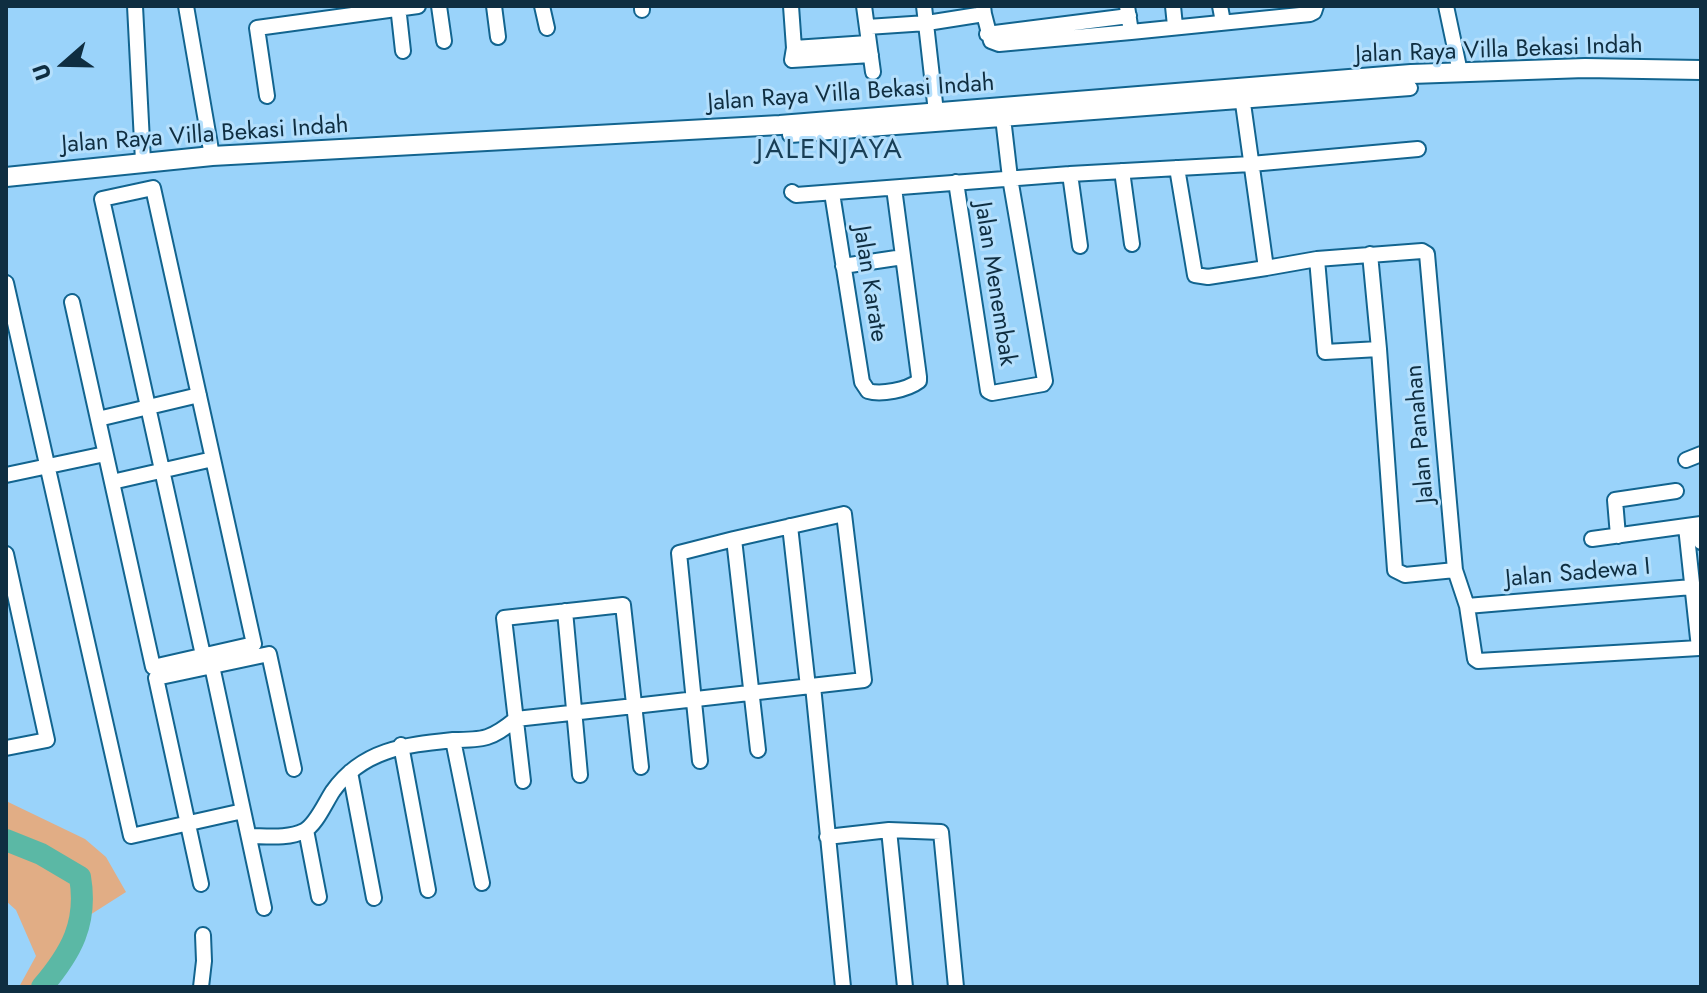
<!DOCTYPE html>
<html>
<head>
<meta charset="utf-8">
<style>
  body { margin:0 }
  #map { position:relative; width:1707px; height:993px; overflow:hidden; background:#9ad3fa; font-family:Jost,sans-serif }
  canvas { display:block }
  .frame { position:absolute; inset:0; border:8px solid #0f2e41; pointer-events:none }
  .north { position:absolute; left:24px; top:24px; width:80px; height:80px; -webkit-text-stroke:6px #b4dffc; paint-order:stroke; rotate:250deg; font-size:22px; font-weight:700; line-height:32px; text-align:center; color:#0f2e41 }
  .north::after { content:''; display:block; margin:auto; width:28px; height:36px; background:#0f2e41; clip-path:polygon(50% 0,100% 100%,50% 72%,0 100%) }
</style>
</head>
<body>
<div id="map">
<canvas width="1707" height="993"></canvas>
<div class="frame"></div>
<div class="north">U</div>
</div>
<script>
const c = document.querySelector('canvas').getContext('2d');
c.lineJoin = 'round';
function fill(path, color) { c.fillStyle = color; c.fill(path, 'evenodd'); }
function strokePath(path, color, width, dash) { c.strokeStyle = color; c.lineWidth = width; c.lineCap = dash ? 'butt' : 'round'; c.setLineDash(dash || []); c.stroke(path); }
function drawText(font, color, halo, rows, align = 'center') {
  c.font = font + ' Jost,sans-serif'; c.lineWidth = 6; c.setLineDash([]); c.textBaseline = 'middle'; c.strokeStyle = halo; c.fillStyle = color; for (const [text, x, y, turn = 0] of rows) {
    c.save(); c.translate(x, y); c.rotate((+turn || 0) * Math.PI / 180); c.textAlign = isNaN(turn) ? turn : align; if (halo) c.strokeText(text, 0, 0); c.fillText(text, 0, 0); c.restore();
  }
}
fill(new Path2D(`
  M 6,801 L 85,839 L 106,857 L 126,892 L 82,920 L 62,964 L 42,987 L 19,987 L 36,956 L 16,910 L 6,901 Z`), '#e1ad85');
strokePath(new Path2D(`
  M 6,840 L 41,854 L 80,877 C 88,923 71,953 42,987`), '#5bb8a5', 22);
const minor = new Path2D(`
  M 135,6 L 143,161
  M 186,6 L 212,156
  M 398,6 L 403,51
  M 439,6 L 444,41
  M 494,6 L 498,37
  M 542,6 L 547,28
  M 642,6 L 642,10
  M 791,6 L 794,48 L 792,60 L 871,55
  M 864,6 L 873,72
  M 924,6 L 936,112
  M 1173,6 L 1175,26
  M 1220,6 L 1223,22
  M 1446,6 L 1460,72
  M 984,14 L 991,41 L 999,44 L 1131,32 L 1127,6
  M 867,27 L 927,23 L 984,14 L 983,6
  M 1131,32 L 1310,14 L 1314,12 L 1316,6
  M 987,34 L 1129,16
  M 794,48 L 868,43
  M 1241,89 L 1266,268 L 1317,259 L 1422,251 L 1427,254 L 1455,570 L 1467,606 L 1475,659 L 1478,661 L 1699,648 L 1686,527
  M 267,96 L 257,28 L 418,6
  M 790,135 L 1410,88
  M 1177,168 L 1195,275 L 1208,277 L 1266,268
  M 1122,171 L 1132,244
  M 1070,174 L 1080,246
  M 956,182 L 988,391 L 992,393 L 1043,384 L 1045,381 L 1010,178 L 1002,109
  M 792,192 L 796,195 L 1070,174 L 1251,164 L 1418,149
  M 832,193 L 862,382 L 868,391 C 881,395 907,390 919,381 L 919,377 L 894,188
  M 1370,254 L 1379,349 L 1395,570 L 1405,575 L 1455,570
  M 1317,259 L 1325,352 L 1379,349
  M 843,266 L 903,257
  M 6,283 L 131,836 L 243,811
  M 72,302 L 153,667 L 254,644 L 153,188 L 102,199 L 203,655
  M 98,419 L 199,395
  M 1686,460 L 1701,454
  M 6,475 L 105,454
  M 112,482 L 213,459
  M 790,526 L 808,687
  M 1695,526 L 1701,542
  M 1618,536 L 1615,500 L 1676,491
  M 1592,539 L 1701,524
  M 6,554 L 47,740 L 6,748
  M 1467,606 L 1692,587
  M 565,611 L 580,775
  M 212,666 L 264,908
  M 813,686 L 843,987
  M 453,740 C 484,740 492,739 516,719 C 632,706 748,694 864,680 L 844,514 L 734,539 L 758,750
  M 401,745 L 428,890
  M 700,761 L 679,553 L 734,539
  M 350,772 L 374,898
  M 523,781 L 504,618 L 623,605 L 641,767
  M 306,830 L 319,897
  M 889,830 L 905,987
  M 249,836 C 265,836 289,839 304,831 C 316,825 325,803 333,791 C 363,749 406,745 453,740 L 482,883
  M 827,837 L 889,830 L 941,832 L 956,987
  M 201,884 L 156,678 L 269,654 L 294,769
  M 201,987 L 204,961 L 203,935`);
const major = new Path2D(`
  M 6,177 L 212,156 L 780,125 L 1411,74 L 1585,68 L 1701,70`);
strokePath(minor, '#12648f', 18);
strokePath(major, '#12648f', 22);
strokePath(minor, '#fff', 14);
strokePath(major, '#fff', 18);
drawText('24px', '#0f2e41', '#b4dffc', [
  ["Jalan Raya Villa Bekasi Indah",1499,51,-2],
  ["Jalan Raya Villa Bekasi Indah",851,94,-4],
  ["Jalan Raya Villa Bekasi Indah",205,136,-4],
  ["Jalan Karate",869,284,81],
  ["Jalan Menembak",994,284,81],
  ["Jalan Panahan",1421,434,-95],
  ["Jalan Sadewa I",1578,574,-5]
]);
c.letterSpacing = '2px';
drawText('28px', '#173e56', '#b4dffc', [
  ["JALENJAYA",830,151]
]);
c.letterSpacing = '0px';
</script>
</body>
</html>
